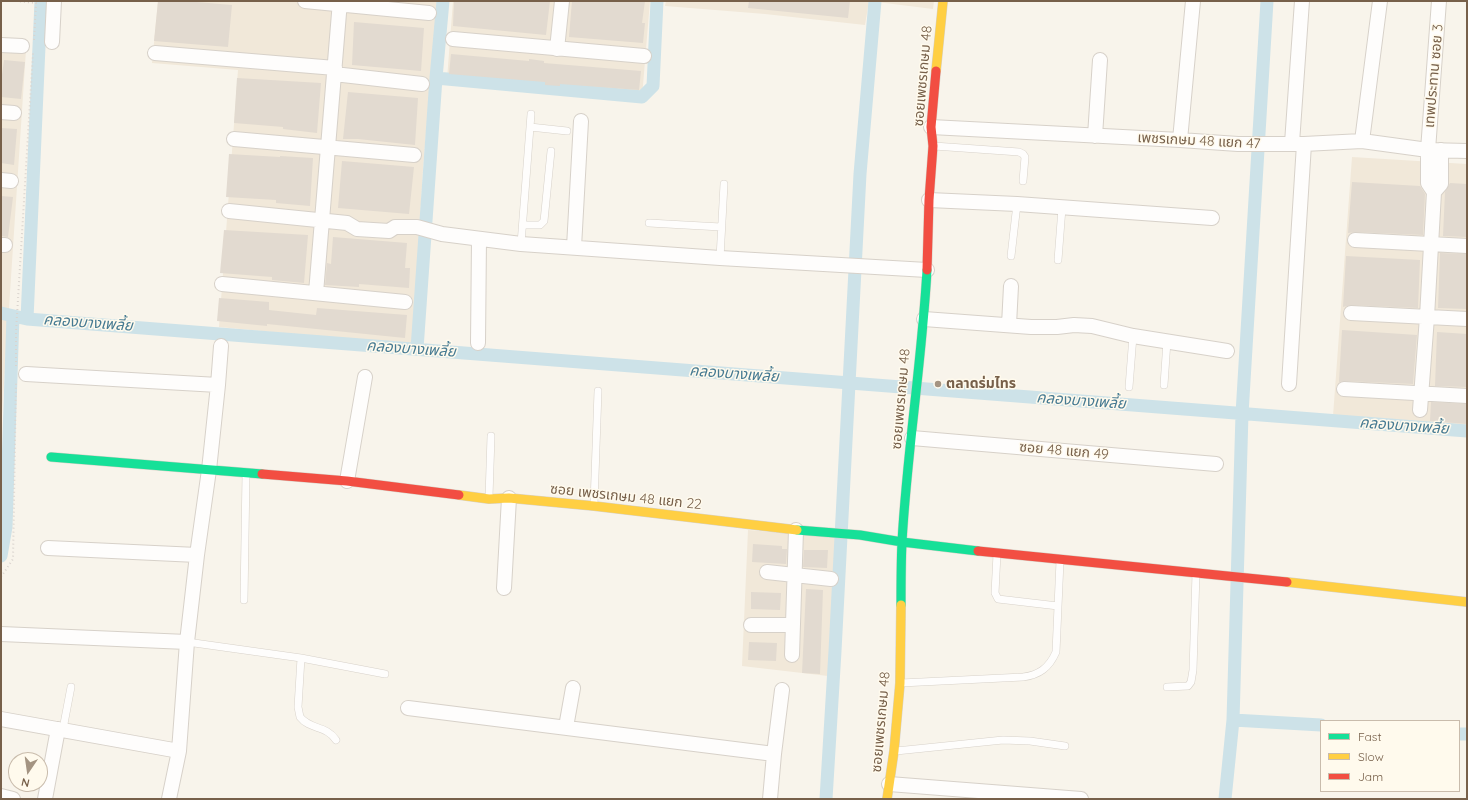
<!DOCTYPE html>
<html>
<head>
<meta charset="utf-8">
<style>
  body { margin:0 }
  #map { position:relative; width:1468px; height:800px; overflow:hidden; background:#f8f4eb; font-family:Quicksand,sans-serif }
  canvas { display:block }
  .frame { position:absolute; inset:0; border:2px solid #77604a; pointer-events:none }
  .legend { position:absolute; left:1320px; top:720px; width:140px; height:72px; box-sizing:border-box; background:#fffaed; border:1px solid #c9bcac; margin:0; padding:5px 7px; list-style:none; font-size:12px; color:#77604a }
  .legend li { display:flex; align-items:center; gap:8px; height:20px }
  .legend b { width:20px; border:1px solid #c9bcac }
  .north { position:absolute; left:8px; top:752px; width:40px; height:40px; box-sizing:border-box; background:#fffaed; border:1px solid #c9bcac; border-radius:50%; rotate:193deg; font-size:11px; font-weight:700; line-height:16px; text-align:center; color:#77604a }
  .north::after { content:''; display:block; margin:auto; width:14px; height:18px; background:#a49482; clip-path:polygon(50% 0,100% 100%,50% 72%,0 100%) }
</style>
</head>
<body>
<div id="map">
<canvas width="1468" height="800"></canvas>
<div class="frame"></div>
<ul class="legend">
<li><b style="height:5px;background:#16e098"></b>Fast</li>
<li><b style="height:5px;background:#ffcf43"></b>Slow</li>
<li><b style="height:5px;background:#f24e42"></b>Jam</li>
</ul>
<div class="north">N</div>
</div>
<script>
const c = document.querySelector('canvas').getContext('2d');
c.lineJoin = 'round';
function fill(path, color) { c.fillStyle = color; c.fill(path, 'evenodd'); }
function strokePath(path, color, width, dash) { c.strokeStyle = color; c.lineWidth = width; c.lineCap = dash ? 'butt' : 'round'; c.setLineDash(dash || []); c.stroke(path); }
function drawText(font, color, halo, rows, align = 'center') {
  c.font = font + ' Quicksand,"Noto Sans Thai",sans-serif'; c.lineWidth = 3; c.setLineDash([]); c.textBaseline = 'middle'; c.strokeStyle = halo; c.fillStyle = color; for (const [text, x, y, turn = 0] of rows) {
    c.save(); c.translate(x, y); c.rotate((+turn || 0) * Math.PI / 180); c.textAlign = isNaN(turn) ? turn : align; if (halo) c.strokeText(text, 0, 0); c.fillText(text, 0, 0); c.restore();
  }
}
fill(new Path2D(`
  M 158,1 L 437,1 L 423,169 L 413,345 L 219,327 L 238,70 L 152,63 Z
  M 453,1 L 650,1 L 642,97 L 447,79 Z
  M 666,1 L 934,1 L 933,9 L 869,1 L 865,25 L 765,14 L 665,6 Z
  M 1,46 L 26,50 L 1,429 Z
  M 1352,157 L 1467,164 L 1467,427 L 1333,416 Z
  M 748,530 L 837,537 L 828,676 L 742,666 Z`), '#f1e8d9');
strokePath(new Path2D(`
  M 436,78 L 642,97 L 653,86 L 657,1
  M 1,313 L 27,319 L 1467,431
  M 27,319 L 41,1
  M 417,349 L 436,78 L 443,1
  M 1,556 L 6,527 L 13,316
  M 1233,720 L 1321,725
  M 1459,734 L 1467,734
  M 826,799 L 835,651 L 860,174 L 875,1
  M 1225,799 L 1233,720 L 1242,414 L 1267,1`), '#cde2e8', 13);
fill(new Path2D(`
  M 158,1 L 185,1 L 232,5 L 228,47 L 154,41 Z
  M 454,1 L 550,1 L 546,35 L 453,26 Z
  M 572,1 L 645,1 L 642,23 L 645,23 L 643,43 L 569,37 Z
  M 749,1 L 850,1 L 848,18 L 748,8 Z
  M 354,22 L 424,28 L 421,71 L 352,65 Z
  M 451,54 L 529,61 L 529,59 L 544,61 L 544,63 L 641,71 L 639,90 L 560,84 L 560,86 L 545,85 L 545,82 L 449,74 Z
  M 4,60 L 25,62 L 21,99 L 1,97 L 1,82 Z
  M 237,78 L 321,83 L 317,133 L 283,129 L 283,127 L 234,123 Z
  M 348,92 L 418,98 L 415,145 L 358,139 L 343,139 Z
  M 1,128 L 17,129 L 14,165 L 1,163 Z
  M 229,154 L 280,157 L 280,156 L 313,158 L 310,206 L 276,203 L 276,200 L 226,197 Z
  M 342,161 L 414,167 L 409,214 L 338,208 Z
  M 1352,182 L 1420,186 L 1425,194 L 1423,235 L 1355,232 L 1348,233 Z
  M 1450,183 L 1467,184 L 1467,237 L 1443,236 L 1445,192 Z
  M 1,196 L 13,197 L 8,237 L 1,236 Z
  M 224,230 L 308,235 L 304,283 L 272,280 L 272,277 L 220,273 Z
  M 333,237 L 407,243 L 405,268 L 410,268 L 409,288 L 359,284 L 359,287 L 325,285 L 327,263 L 331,264 Z
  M 1440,253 L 1467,254 L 1467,309 L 1438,308 Z
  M 1346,256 L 1420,260 L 1418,308 L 1351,305 L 1343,307 Z
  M 219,298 L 269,302 L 269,310 L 316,315 L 317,308 L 407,315 L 405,338 L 267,324 L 267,326 L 217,321 Z
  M 1342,330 L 1417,335 L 1413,384 L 1344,381 L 1339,382 Z
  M 1437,332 L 1467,334 L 1467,387 L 1435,386 Z
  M 1431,402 L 1467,404 L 1467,424 L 1430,421 Z
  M 753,544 L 782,546 L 782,549 L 787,549 L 786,564 L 752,562 Z
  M 804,550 L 828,550 L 827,568 L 803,567 Z
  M 806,589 L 823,590 L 820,674 L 802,673 Z
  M 751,592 L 781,593 L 780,610 L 751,609 Z
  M 749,642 L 777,643 L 776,661 L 748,660 Z`), '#e2dad0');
const lane = new Path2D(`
  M 530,127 L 567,131
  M 934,146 L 1019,152 L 1023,154 L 1025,157 L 1023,181
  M 649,223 L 721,227
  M 523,225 L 540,225 L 544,221 L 551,151
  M 521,244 L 531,114
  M 1011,256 L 1017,204
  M 720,258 L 724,184
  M 1058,260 L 1062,208
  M 1164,385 L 1167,341
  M 1129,387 L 1133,336
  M 489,497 L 491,436
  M 594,504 L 598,391
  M 997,554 L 995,593 L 998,599 L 1058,606
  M 244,600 L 246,474
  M 187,642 L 301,658 L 385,674
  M 301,658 L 298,707 L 300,717 C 310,730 326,725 336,740
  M 901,683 L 1023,677 C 1039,675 1049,668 1056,652 L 1060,561
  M 1167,687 L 1188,686 L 1191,682 L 1193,670 L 1196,573
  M 63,729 L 71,687
  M 896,751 L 1003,740 L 1030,741 L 1065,746`);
const street = new Path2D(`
  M 305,1 L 429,13
  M 453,39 L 644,56
  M 52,42 L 54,1
  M 1,45 L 22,46
  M 557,49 L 562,1
  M 155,53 L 335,68
  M 334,74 L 422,84
  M 1,112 L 14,113
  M 931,127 L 1180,140 L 1238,144 L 1304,144 L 1362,141 L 1428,150 L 1467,151
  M 1095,136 L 1100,60
  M 234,139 L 414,155
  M 1180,140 L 1193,1
  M 1362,141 L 1380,1
  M 1292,143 L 1302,1
  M 1,180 L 11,181
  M 1434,192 L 1428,183 L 1428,150 L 1439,1
  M 929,200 L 1017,204 L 1212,218
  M 229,211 L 347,223 L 357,229 L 389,231 L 395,227 L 417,227 L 442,234 L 521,244 L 720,258 L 927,270
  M 1355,240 L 1467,246
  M 1,245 L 5,245
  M 574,247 L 581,121
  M 222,284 L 405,302
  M 316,293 L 340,1
  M 1351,313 L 1467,319
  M 924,319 L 1031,327 L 1057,327 L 1074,325 L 1092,326 L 1133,336 L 1227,351
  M 1009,325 L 1011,286
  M 478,343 L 479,239
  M 26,374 L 218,385 L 209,470 L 197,555 L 48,548
  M 1289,384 L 1304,144
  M 218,385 L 221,346
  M 1344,389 L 1467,396
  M 1420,410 L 1427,317 L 1434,192 L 1441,184 L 1441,150
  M 912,438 L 1216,464
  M 347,481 L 365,377
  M 767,572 L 831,579
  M 504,588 L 509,498
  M 751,625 L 793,625
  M 1,634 L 187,642 L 197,555
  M 792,655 L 796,530
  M 408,708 L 774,754 L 770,799
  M 1,719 L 179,751 L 187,642
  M 566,727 L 573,688
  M 774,754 L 782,690
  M 889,784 L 1081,799
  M 1,796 L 13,799
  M 45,799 L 58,729
  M 169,799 L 179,751`);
const fast = new Path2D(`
  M 51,457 L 262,474
  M 797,530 L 860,535 L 902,542 L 978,551
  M 901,605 C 901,584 901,563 902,542 C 907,451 922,361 927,270`);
const slow = new Path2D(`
  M 936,71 L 943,1
  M 459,495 L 489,499 L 509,498 L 594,506 L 797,530
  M 1287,582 L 1467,602
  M 887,799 L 894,751 L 900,683 L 901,605`);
const jam = new Path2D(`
  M 927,270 L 929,200 L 933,146 L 931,127 L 936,71
  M 262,474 L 347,481 L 459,495
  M 978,551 L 1287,582`);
strokePath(lane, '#d7d1c9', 8);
strokePath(street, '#d7d1c9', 16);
strokePath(fast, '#d6d0c6', 10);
strokePath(slow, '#d6d0c6', 10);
strokePath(jam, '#d6d0c6', 10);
strokePath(new Path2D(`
  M 16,1 L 36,3 L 34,40
  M 16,366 L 16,332 L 33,53
  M 1,577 L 13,559 L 16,382`), '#dad4ce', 2, [1, 3]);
strokePath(lane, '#fefdfc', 7);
strokePath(street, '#fefdfc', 14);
strokePath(fast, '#16e098', 9);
strokePath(slow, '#ffcf43', 9);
strokePath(jam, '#f24e42', 9);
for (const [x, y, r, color] of [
  [938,384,4,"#a49482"]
]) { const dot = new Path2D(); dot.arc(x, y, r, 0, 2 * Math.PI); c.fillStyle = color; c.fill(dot); strokePath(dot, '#fffaed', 1.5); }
drawText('14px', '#77604a', '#fffaed', [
  ["ซอยเพชรเกษม 48",923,76,-85],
  ["เทพประทาน ซอย 3",1434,76,-85],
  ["เพชรเกษม 48 แยก 47",1199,141,3],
  ["ซอยเพชรเกษม 48",901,399,-85],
  ["ซอย 48 แยก 49",1064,451,5],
  ["ซอย เพชรเกษม 48 แยก 22",626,497,6],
  ["ซอยเพชรเกษม 48",881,722,-85]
]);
drawText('bold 14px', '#77604a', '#fffaed', [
  ["ตลาดร่มไทร",946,384]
], 'left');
drawText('italic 15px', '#467a92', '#fffaed', [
  ["คลองบางเพลี้ย",88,323,4],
  ["คลองบางเพลี้ย",411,349,4],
  ["คลองบางเพลี้ย",734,374,4],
  ["คลองบางเพลี้ย",1081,401,4],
  ["คลองบางเพลี้ย",1404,426,4]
]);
</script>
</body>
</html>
